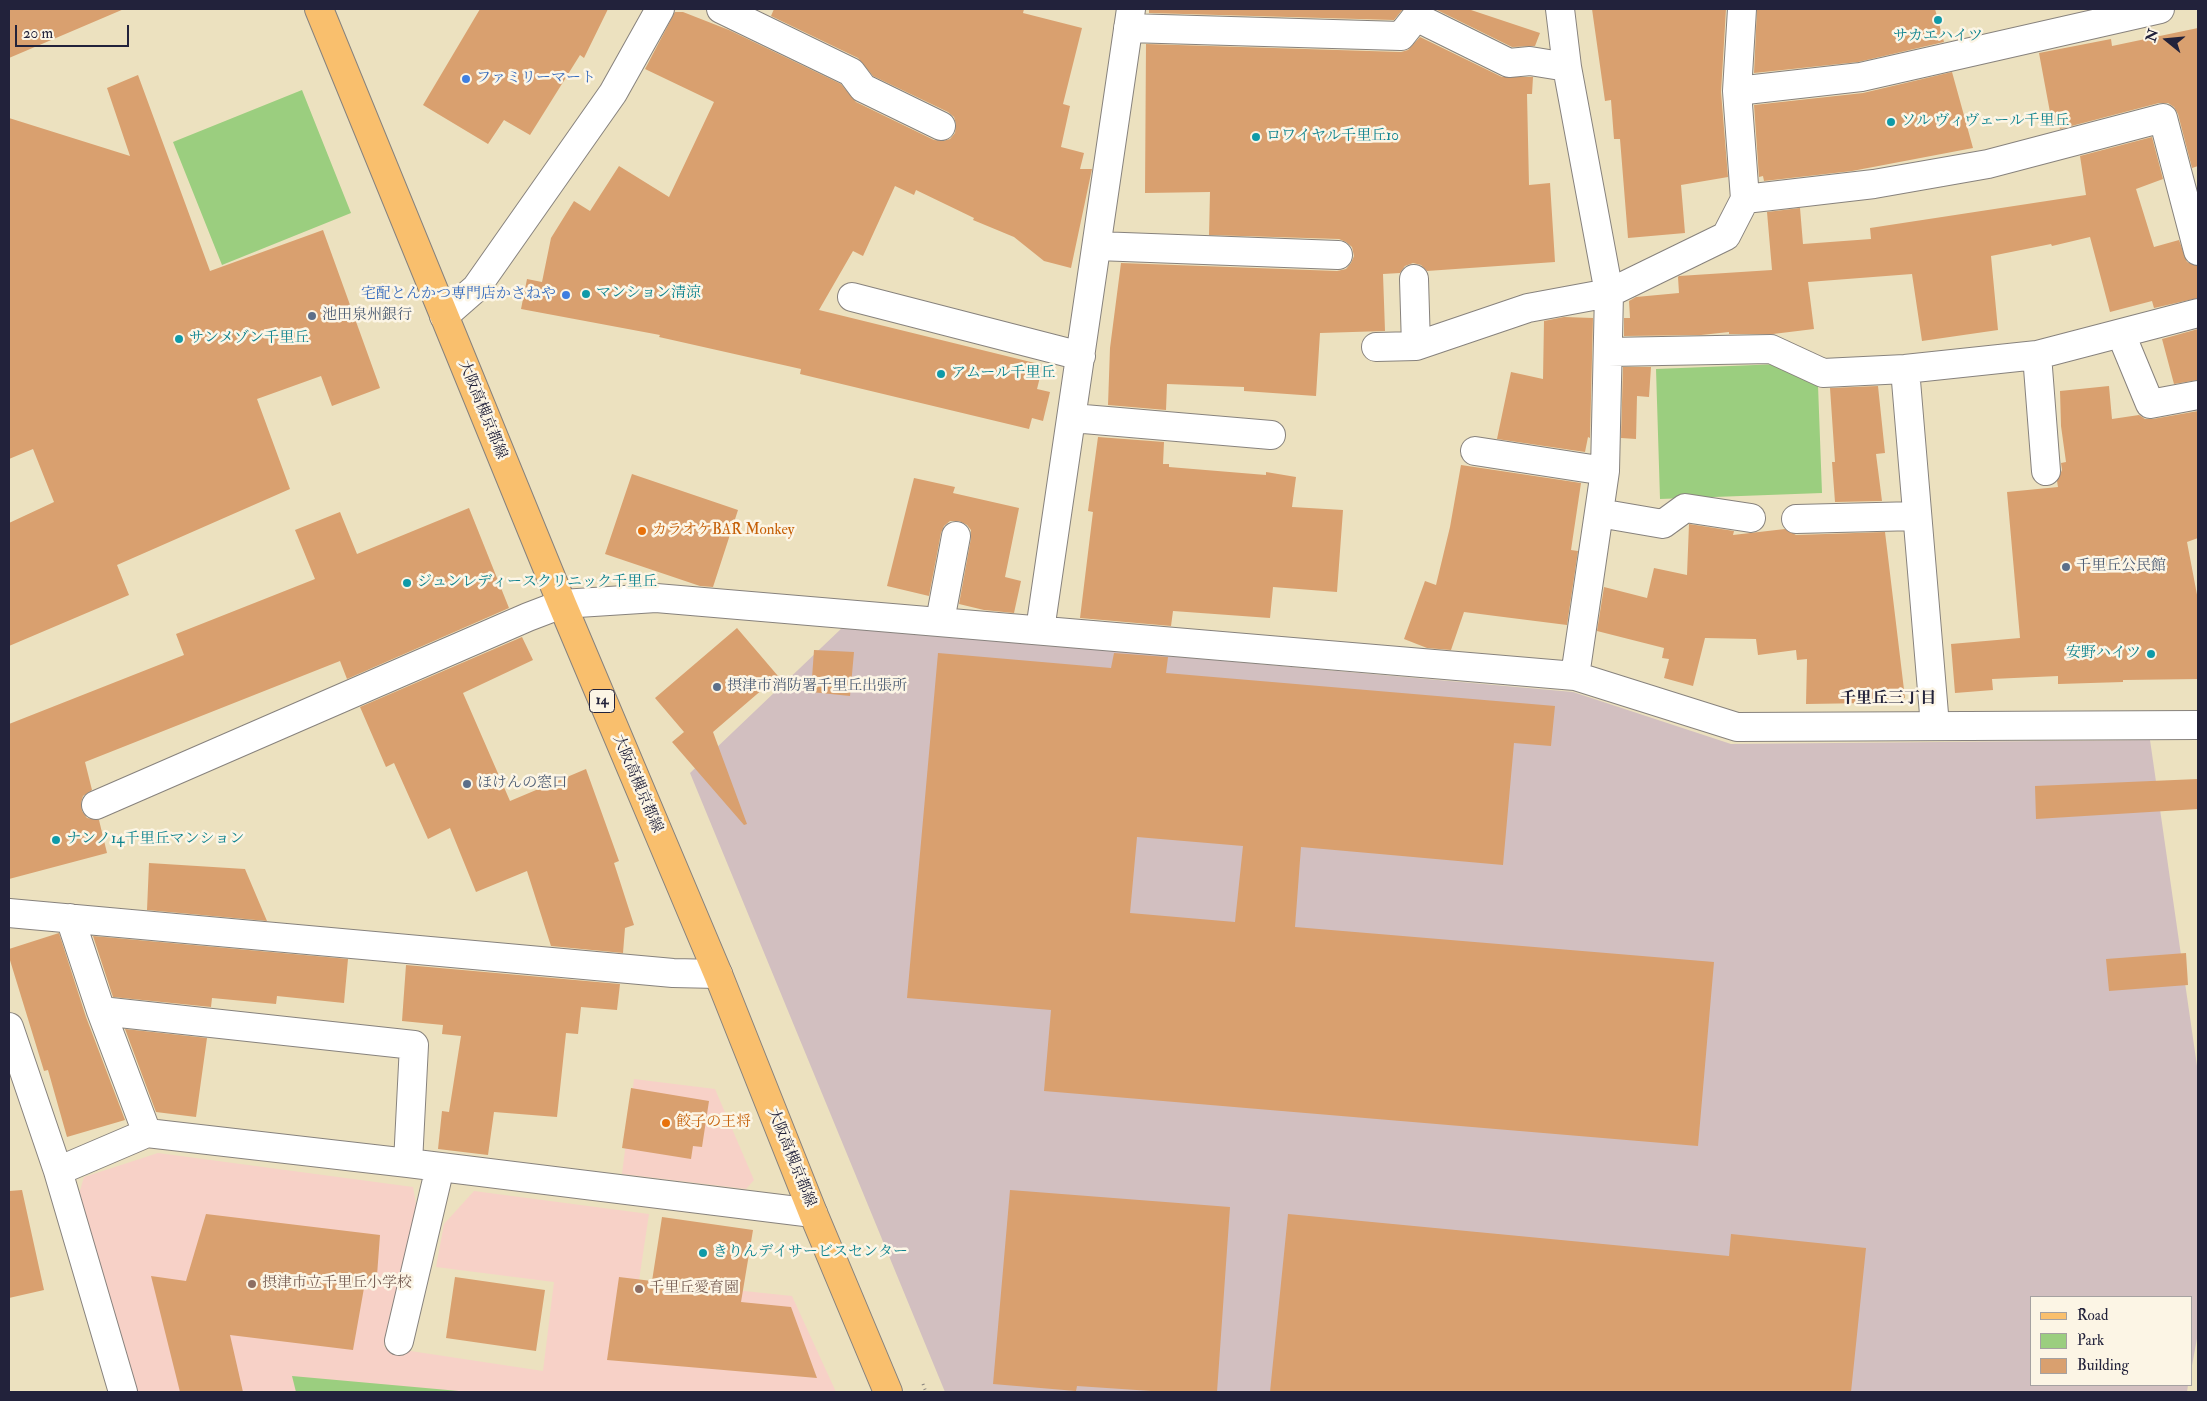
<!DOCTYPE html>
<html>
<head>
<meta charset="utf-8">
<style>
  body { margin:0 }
  #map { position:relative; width:2207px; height:1401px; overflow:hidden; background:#ece1bf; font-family:"IM FELL Double Pica",serif }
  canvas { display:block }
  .frame { position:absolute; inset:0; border:10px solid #22223b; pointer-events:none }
  .legend { position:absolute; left:2030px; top:1296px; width:162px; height:90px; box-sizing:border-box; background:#fcf5e5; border:1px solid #a5a1a1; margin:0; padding:6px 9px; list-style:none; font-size:15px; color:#22223b }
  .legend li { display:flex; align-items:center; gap:10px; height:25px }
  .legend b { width:25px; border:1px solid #a5a1a1 }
  .north { position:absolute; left:2142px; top:15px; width:50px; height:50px; -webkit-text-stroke:4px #fcf5e5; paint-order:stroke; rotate:287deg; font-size:14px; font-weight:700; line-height:20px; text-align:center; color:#22223b }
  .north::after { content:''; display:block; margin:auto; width:18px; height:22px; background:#22223b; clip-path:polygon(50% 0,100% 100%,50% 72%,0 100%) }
  .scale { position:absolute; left:15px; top:25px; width:114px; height:22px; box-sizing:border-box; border:2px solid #22223b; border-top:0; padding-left:6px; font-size:15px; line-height:18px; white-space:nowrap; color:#22223b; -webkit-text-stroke:4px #fcf5e5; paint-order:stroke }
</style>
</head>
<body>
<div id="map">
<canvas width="2207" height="1401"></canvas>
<div class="frame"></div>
<ul class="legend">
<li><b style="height:6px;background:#f9bf6d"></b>Road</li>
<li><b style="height:14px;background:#9bce7f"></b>Park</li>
<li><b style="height:14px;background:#d9a06f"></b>Building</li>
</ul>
<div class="north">N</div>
<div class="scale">20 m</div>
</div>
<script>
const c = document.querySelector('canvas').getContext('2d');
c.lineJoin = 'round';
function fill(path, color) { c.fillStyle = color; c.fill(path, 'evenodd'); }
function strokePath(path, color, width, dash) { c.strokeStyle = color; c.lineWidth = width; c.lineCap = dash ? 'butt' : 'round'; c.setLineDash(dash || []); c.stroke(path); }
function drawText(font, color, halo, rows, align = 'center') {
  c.font = font + ' "IM FELL Double Pica","Noto Serif JP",serif'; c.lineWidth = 5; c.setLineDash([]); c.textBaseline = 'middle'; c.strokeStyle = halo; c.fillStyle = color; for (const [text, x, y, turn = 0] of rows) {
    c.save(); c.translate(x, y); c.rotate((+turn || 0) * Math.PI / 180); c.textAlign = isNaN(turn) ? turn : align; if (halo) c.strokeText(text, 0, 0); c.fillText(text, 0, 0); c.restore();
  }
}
fill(new Path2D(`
  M 634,1079 L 715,1089 L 754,1180 L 746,1189 L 622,1174 Z
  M 158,1153 L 413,1187 L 419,1221 L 384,1347 L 543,1371 L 554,1282 L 436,1267 L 444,1224 L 474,1191 L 649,1214 L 639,1280 L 792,1296 L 836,1392 L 137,1392 L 77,1201 L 84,1177 Z`), '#f7d1c7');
fill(new Path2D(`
  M 843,627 L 1573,692 L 1731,744 L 2150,740 L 2198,1073 L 2198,1333 L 2191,1371 L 2191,1297 L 2031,1297 L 2031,1385 L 2188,1385 L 2187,1392 L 945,1392 L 690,773 Z`), '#d2bfc0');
fill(new Path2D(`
  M 302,90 L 351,213 L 222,265 L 173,142 Z
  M 1780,364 L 1818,385 L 1822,493 L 1660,499 L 1656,369 Z
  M 292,1376 L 470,1392 L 296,1392 Z`), '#9bce7f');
fill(new Path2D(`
  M 9,9 L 124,9 L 9,58 Z
  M 480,9 L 608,9 L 584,58 L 580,55 L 530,135 L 504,120 L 488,144 L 423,105 Z
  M 774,9 L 1024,9 L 1023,13 L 1082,28 L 1063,104 L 1070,106 L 1061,147 L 1084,153 L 1080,169 L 1092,169 L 1071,268 L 1044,261 L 1014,237 L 973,220 L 974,218 L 916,190 L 914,195 L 895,186 L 863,256 L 853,251 L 819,310 L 1043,365 L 1037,389 L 1050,392 L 1043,421 L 1032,418 L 1029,429 L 800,374 L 801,369 L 659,337 L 660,335 L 521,309 L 527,279 L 542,282 L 551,238 L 574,201 L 590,211 L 619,166 L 669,197 L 714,102 L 645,69 L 675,12 L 683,12 L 729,30 L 841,84 L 856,102 L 934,140 L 943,141 L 950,139 L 955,133 L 956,124 L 954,117 L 948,112 L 873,76 L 858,58 L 771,16 Z
  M 1149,9 L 1403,9 L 1394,20 L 1149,13 Z
  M 1435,9 L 1468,9 L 1540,33 L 1535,46 L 1512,47 Z
  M 1592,9 L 1726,9 L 1721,92 L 1728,177 L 1681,185 L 1685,233 L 1628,238 L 1620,139 L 1614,139 L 1611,100 L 1605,101 Z
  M 1757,9 L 1935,9 L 1944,42 L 1858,62 L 1754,73 Z
  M 2198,28 L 2198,166 L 2192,168 L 2178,114 L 2174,107 L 2168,103 L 2159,103 L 2060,129 L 2058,121 L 2052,123 L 2039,53 L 2111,39 L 2112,46 Z
  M 1420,37 L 1502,77 L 1533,77 L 1532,94 L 1527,94 L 1529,185 L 1550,183 L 1555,262 L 1427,271 L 1421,265 L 1413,263 L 1405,266 L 1400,273 L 1383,274 L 1385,331 L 1320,333 L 1316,396 L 1244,391 L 1244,387 L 1167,384 L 1166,410 L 1108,405 L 1110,348 L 1121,263 L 1337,271 L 1346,269 L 1351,263 L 1354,256 L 1352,247 L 1346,242 L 1339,239 L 1209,235 L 1210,192 L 1145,193 L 1146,44 L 1401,52 L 1408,50 Z
  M 1952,72 L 1973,148 L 1852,171 L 1764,181 L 1763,176 L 1759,177 L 1754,105 L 1863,93 Z
  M 138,75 L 210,271 L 323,230 L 380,388 L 332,406 L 321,376 L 257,399 L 290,489 L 117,565 L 129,595 L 9,646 L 9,523 L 54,502 L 33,449 L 9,459 L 9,118 L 130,156 L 107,88 Z
  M 2152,137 L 2163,179 L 2136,189 L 2154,247 L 2179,240 L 2187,262 L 2198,266 L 2198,298 L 2154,308 L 2152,301 L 2110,312 L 2090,237 L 2052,246 L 2051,244 L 1991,256 L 1998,330 L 1922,341 L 1912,274 L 1808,282 L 1814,329 L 1773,334 L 1729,334 L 1729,332 L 1701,335 L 1624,336 L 1624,318 L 1630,318 L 1629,301 L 1636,297 L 1679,293 L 1678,277 L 1679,276 L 1772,270 L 1767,212 L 1800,208 L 1803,244 L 1871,239 L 1870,228 L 2086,195 L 2080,156 Z
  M 1564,317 L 1593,318 L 1590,438 L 1588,437 L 1585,452 L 1497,439 L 1511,372 L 1543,379 L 1544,321 Z
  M 2198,329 L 2198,380 L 2174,384 L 2162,339 Z
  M 1623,367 L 1651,367 L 1649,397 L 1637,396 L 1636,439 L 1621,438 Z
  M 1878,386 L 1885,453 L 1876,454 L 1882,501 L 1835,502 L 1832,462 L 1835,462 L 1830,388 Z
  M 2109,386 L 2112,419 L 2139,415 L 2145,419 L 2153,419 L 2198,411 L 2198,538 L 2187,542 L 2198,600 L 2198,679 L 2123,680 L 2123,682 L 2058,684 L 2058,676 L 1992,679 L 1993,690 L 1955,693 L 1951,644 L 2020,638 L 2007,492 L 2058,487 L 2057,481 L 2062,470 L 2061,463 L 2066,462 L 2061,426 L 2060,391 Z
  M 1098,437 L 1164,442 L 1163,464 L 1169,464 L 1169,467 L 1266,475 L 1266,472 L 1296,477 L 1292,507 L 1343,510 L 1337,592 L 1273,587 L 1270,618 L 1173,611 L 1171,626 L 1080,618 L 1093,512 L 1088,511 Z
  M 1461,465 L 1581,483 L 1571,550 L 1578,551 L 1567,625 L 1464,612 L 1451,650 L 1427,648 L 1404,639 L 1425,581 L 1436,585 L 1450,527 Z
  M 632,474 L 738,510 L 713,587 L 700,586 L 605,554 Z
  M 914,478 L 955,487 L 953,493 L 1019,508 L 1005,577 L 1021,581 L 1014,613 L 984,610 L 959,604 L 971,538 L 971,530 L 967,525 L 959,521 L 950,521 L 944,526 L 941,533 L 929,596 L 887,586 Z
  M 469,508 L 509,608 L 347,679 L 340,661 L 85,762 L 92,790 L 83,796 L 81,803 L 82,811 L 87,818 L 99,820 L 107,853 L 9,879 L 9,724 L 184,655 L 176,634 L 315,579 L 295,530 L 340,512 L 357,554 Z
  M 1689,524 L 1734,531 L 1733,535 L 1785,529 L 1796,535 L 1885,532 L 1905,698 L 1869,699 L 1869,703 L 1806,704 L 1807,659 L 1797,660 L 1796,650 L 1758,655 L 1756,639 L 1705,638 L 1693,686 L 1664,678 L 1669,659 L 1662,658 L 1664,648 L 1597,631 L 1604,587 L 1647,598 L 1654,568 L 1687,575 Z
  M 737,628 L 778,676 L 713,732 L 747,824 L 744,825 L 672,742 L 684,732 L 655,698 Z
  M 522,637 L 533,660 L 463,693 L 510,801 L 586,769 L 619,861 L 614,863 L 634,925 L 625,928 L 623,953 L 551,946 L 527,871 L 476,892 L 450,828 L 428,839 L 394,763 L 386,767 L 360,707 Z
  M 814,650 L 854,652 L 850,696 L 811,692 Z
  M 938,653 L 1111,668 L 1114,653 L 1168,657 L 1166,673 L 1555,706 L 1551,746 L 1514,743 L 1503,865 L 1301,847 L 1295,927 L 1714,962 L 1698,1146 L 1044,1091 L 1051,1010 L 907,998 ZM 1137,837 L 1243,846 L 1235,922 L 1130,913 Z
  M 2198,779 L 2198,809 L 2036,819 L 2035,786 Z
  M 149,863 L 245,869 L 267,921 L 147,910 Z
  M 59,933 L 86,1017 L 125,1120 L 67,1137 L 48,1070 L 44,1071 L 9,957 L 9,949 Z
  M 93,936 L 348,959 L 344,1003 L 277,996 L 276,1004 L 212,998 L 211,1007 L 113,997 Z
  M 2186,953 L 2188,985 L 2109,991 L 2106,959 Z
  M 406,965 L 620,984 L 617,1010 L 581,1007 L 578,1034 L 566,1033 L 557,1117 L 494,1112 L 488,1155 L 438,1149 L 442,1111 L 449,1112 L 461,1036 L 442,1034 L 443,1025 L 402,1021 Z
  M 125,1029 L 207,1038 L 196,1117 L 156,1112 Z
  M 631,1088 L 709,1101 L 702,1147 L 693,1146 L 691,1159 L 622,1148 Z
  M 22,1190 L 44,1290 L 9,1298 L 9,1191 Z
  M 1010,1190 L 1230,1207 L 1217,1392 L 1166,1392 L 1077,1386 L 1076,1391 L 993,1384 Z
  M 206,1214 L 380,1235 L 376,1289 L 364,1288 L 353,1350 L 230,1335 L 243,1392 L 180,1392 L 151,1276 L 186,1281 Z
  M 1288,1214 L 1729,1256 L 1731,1234 L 1866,1248 L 1851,1392 L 1270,1392 Z
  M 662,1217 L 753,1230 L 741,1302 L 791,1307 L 817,1378 L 607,1360 L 619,1277 L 652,1281 Z
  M 455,1277 L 545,1290 L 536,1351 L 446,1338 Z`), '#d9a06f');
const minor = new Path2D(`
  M 721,9 L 851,72 L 863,88 L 941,126
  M 1560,9 L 1567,67 L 1609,293 L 1605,471 L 1575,676
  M 1128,28 L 1401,36 L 1416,17 L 1509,63 L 1530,61 L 1567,67
  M 1737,91 L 1861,77 L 2160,9
  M 1745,199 L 1874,184 L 1988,164 L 2163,118 L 2198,251
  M 1097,246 L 1338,255
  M 1414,279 L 1416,346
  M 852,297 L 1081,356
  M 444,316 L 476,288 L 613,93 L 660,9
  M 2121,334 L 2150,404 L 2198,395
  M 1376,347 L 1416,346 L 1528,308 L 1609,293 L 1726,236 L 1745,199 L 1737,91 L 1742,9
  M 1608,352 L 1771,349 L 1823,373 L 1905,369 L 2037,355 L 2198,313
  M 2037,355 L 2046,471
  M 1905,369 L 1935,726
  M 1072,418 L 1271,435
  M 1475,451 L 1605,471
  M 1599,513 L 1663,524 L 1685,508 L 1751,518
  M 1796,519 L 1917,516
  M 940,621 L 956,536
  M 1040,630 L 1131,9
  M 96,805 L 528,617 L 562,604 L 656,598 L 1575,676 L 1737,727 L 2198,725
  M 9,913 L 673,973 L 718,974
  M 70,918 L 101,1011 L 147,1133
  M 101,1011 L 414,1045 L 408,1163
  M 9,1027 L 58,1171 L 123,1392
  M 58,1171 L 147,1133 L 408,1163 L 813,1213
  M 399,1341 L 440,1167`);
const major = new Path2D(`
  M 319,9 L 562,604 L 718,974 L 813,1213 L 888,1392`);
strokePath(minor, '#87827d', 30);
strokePath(major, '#87827d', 30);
strokePath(new Path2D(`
  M 923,1384 L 926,1392`), '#87827d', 3, [1, 4]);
strokePath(minor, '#fff', 28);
strokePath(major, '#f9bf6d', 28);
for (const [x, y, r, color] of [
  [1938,20,5,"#0f9aa8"],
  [466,79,5,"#3f7fe0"],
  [1891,122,5,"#0f9aa8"],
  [1256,137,5,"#0f9aa8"],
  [586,294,5,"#0f9aa8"],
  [566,295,5,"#3f7fe0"],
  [312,316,5,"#5c6f8a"],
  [179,339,5,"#0f9aa8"],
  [941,374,5,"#0f9aa8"],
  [642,531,5,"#e8710a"],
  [2066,567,5,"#5c6f8a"],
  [407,583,5,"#0f9aa8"],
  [2151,654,5,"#0f9aa8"],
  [717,687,5,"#5c6f8a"],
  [467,784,5,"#5c6f8a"],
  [56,840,5,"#0f9aa8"],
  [666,1123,5,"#e8710a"],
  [703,1253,5,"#0f9aa8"],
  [252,1284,5,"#8d6e63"],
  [639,1289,5,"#8d6e63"]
]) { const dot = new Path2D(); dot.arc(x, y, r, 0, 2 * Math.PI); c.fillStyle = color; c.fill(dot); strokePath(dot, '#fcf5e5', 2); }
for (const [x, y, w] of [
  [602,701,25]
]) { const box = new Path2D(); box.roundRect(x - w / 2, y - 11.5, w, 23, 4); c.fillStyle = '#fcf5e5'; c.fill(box); strokePath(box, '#22223b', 1); }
drawText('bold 14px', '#22223b', null, [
  ["14",602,701]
]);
drawText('15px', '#0d838f', '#fcf5e5', [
  ["サカエハイツ",1938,37,"center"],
  ["ソル ヴィヴェール千里丘",1901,122],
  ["ロワイヤル千里丘10",1266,137],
  ["マンション清涼",596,294],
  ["サンメゾン千里丘",189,339],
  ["アムール千里丘",951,374],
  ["ジュンレディースクリニック千里丘",417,583],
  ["安野ハイツ",2141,654,"right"],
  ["ナンノ14千里丘マンション",66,840],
  ["きりんデイサービスセンター",713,1253]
], 'left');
drawText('15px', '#366cbe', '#fcf5e5', [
  ["ファミリーマート",476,79],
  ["宅配とんかつ専門店かさねや",556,295,"right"]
], 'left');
drawText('15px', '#4e5e75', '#fcf5e5', [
  ["池田泉州銀行",322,316],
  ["千里丘公民館",2076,567],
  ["摂津市消防署千里丘出張所",727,687],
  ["ほけんの窓口",477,784]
], 'left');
drawText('15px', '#22223b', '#fcf5e5', [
  ["大阪高槻京都線",482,410,68],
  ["大阪高槻京都線",637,784,67],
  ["大阪高槻京都線",791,1158,68]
]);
drawText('15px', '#c56008', '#fcf5e5', [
  ["カラオケBAR Monkey",652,531],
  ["餃子の王将",676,1123]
], 'left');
drawText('15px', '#785e54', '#fcf5e5', [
  ["摂津市立千里丘小学校",262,1284],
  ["千里丘愛育園",649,1289]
], 'left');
drawText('bold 16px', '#22223b', '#fcf5e5', [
  ["千里丘三丁目",1888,700]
]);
</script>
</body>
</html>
